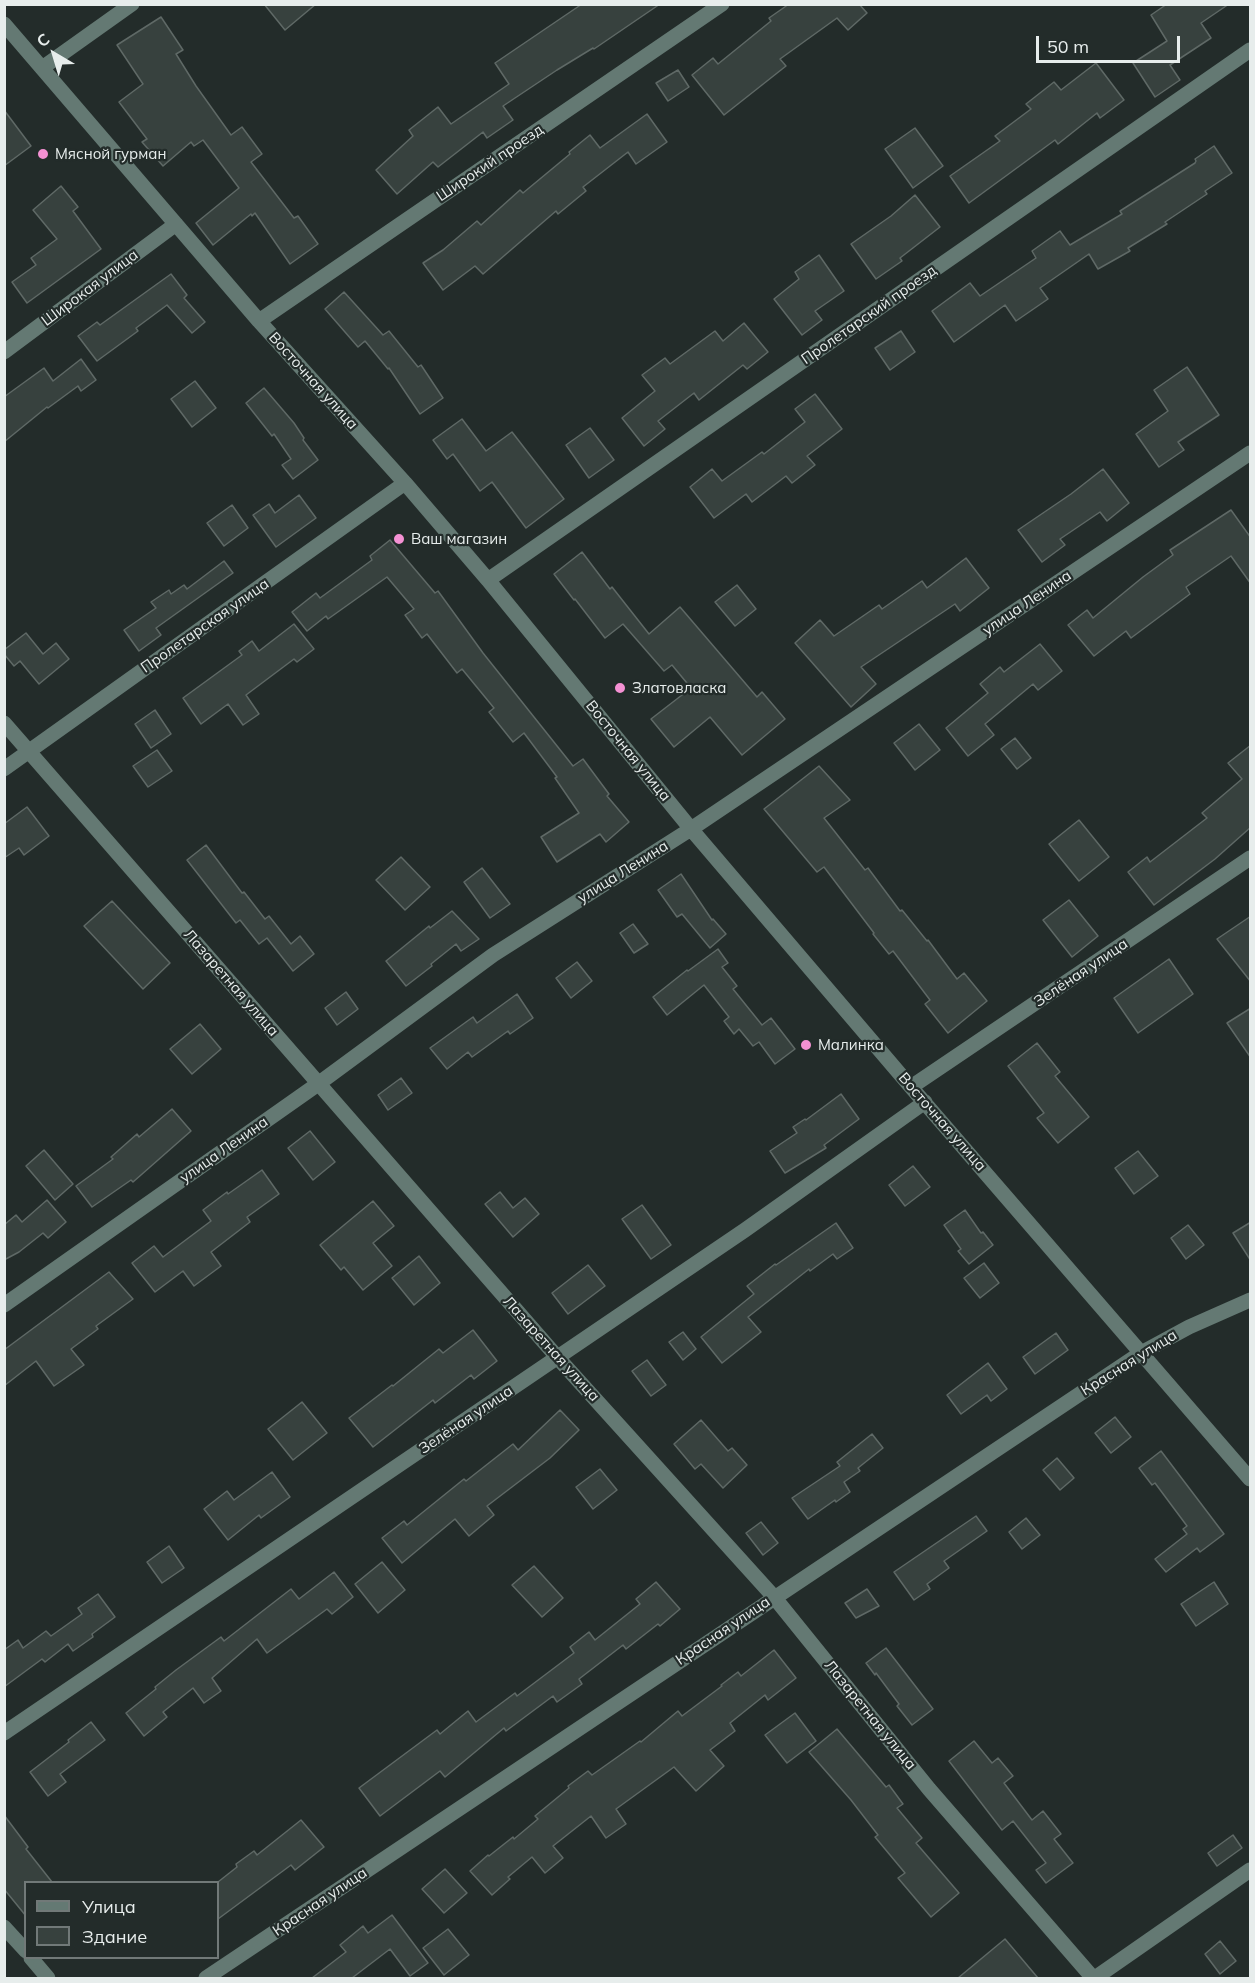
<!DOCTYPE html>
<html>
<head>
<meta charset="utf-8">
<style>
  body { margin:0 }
  #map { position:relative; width:1255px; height:1983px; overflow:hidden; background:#232c2a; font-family:Mulish,sans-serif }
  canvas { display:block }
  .frame { position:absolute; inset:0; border:6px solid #e7edec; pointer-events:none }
  .legend { position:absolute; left:24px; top:1881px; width:195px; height:78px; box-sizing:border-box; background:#232c2a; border:2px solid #717978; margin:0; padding:8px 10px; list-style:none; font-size:18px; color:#e7edec }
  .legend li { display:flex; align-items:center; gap:12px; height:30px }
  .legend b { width:30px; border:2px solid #717978 }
  .north { position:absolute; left:24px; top:24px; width:60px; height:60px; -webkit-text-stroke:4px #232c2a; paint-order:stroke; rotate:322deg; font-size:16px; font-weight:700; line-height:24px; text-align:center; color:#e7edec }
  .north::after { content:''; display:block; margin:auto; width:21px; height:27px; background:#e7edec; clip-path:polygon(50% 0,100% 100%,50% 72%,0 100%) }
  .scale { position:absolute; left:1036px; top:36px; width:144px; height:27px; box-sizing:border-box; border:3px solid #e7edec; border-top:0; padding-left:8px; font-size:18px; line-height:21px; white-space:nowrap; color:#e7edec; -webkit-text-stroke:4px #232c2a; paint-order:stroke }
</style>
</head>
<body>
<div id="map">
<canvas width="1255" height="1983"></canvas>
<div class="frame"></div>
<ul class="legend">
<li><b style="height:8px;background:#647973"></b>Улица</li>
<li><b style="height:16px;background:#37413e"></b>Здание</li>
</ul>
<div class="north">С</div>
<div class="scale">50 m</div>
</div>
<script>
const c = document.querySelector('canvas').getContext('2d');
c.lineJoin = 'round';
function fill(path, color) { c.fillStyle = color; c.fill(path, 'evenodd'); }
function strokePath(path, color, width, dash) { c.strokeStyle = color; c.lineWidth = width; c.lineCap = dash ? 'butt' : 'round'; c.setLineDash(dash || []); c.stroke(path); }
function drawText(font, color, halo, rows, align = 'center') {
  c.font = font + ' Mulish,sans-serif'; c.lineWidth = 4.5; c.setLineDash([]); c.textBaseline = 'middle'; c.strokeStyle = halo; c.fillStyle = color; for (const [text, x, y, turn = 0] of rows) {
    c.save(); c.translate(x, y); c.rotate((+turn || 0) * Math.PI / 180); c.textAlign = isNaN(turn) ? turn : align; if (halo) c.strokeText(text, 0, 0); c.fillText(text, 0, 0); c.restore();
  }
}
const building = new Path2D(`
  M 264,4 L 316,4 L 285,30 Z
  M 582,4 L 660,4 L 594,49 L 593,48 L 557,70 L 503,106 L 513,120 L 487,138 L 483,132 L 438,167 L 433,162 L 397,194 L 376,170 L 413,136 L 409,130 L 438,107 L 451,124 L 509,84 L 495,63 Z
  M 789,4 L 859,4 L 867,13 L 848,30 L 837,18 L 780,59 L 786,66 L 724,115 L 692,75 L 713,58 L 718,64 L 771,21 L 769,18 Z
  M 1167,4 L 1229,4 L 1201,23 L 1211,38 L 1170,65 L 1180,80 L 1155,97 L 1133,63 L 1167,41 L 1151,15 Z
  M 161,17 L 183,50 L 176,54 L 196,86 L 231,135 L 242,127 L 262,154 L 251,162 L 294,218 L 298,216 L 318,244 L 290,264 L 255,213 L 252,216 L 251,214 L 213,245 L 196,223 L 239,188 L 203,140 L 194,146 L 191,142 L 163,166 L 142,142 L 147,139 L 119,102 L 143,84 L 117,45 Z
  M 1096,63 L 1124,100 L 1100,118 L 1097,113 L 1058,144 L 1055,140 L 969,203 L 950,176 L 1000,141 L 995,136 L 1031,109 L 1026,104 L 1054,82 L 1061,90 Z
  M 678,70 L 689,87 L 668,101 L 656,83 Z
  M 4,110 L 31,146 L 4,166 Z
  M 647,114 L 667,142 L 636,164 L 628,152 L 583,187 L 586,191 L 558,214 L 556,211 L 483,274 L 475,266 L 443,290 L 423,263 L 443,250 L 477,221 L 481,225 L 520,190 L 523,193 L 570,154 L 569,152 L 590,135 L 600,148 Z
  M 915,128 L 943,166 L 913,188 L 885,149 Z
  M 1214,146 L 1232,173 L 1205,191 L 1207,194 L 1165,222 L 1167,224 L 1128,248 L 1130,251 L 1098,269 L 1089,254 L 1040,288 L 1048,299 L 1016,321 L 1005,305 L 954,342 L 932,311 L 970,283 L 980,296 L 1036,258 L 1032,251 L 1060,231 L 1070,245 L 1122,214 L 1120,211 L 1195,163 L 1196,161 L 1195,159 Z
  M 61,186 L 78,207 L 73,211 L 101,249 L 27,303 L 12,282 L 36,265 L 31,258 L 57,239 L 33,210 Z
  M 915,195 L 940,227 L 900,258 L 902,261 L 876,279 L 851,244 L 891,216 Z
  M 819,255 L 844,291 L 815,311 L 822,320 L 802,335 L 774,299 L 799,279 L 795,272 Z
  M 171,274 L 187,295 L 184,298 L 205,322 L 192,333 L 167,305 L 136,328 L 138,331 L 97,361 L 78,336 L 97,322 L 100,325 Z
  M 344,292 L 383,335 L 389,331 L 418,367 L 421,365 L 443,398 L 420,414 L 389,368 L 388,369 L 365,341 L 358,347 L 325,309 Z
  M 744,323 L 768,352 L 747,369 L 743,365 L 699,400 L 694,393 L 658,421 L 665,429 L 644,446 L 622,418 L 655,391 L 642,375 L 665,358 L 670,364 L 715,331 L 723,341 Z
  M 901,331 L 915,352 L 890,370 L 875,348 Z
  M 81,359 L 96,380 L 81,391 L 78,386 L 48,408 L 47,407 L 4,442 L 4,397 L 44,368 L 53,381 Z
  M 1187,367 L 1219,415 L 1178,442 L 1184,450 L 1159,467 L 1136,434 L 1168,411 L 1154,390 Z
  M 195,381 L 216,408 L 192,427 L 171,399 Z
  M 264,388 L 294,423 L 304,438 L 303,440 L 318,460 L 293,479 L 282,465 L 291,459 L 274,434 L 272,436 L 246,403 Z
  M 815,394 L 842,429 L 807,456 L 815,465 L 792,483 L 786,476 L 752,502 L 746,494 L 714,518 L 690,487 L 712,469 L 722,481 L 762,452 L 764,454 L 805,422 L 795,409 Z
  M 462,419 L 486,451 L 512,432 L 564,499 L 526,528 L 492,482 L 480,491 L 453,454 L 447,459 L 433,440 Z
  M 590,428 L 614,460 L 589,478 L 566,445 Z
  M 1103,469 L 1129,503 L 1107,521 L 1100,512 L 1060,539 L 1065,545 L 1042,562 L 1018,530 L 1071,494 Z
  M 299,495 L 316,518 L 276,547 L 253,515 L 269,504 L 275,513 Z
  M 232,505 L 248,528 L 224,546 L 207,523 Z
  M 1231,510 L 1251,538 L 1251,584 L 1231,556 L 1186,587 L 1190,594 L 1131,638 L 1126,631 L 1094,656 L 1068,625 L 1087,610 L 1093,618 L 1143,577 L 1173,555 L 1170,550 Z
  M 390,540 L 435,593 L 438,591 L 483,653 L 573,766 L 583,759 L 609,794 L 607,796 L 629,822 L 606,842 L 600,834 L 557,862 L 541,837 L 579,813 L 555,778 L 557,777 L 524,733 L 513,742 L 489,712 L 494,708 L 462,669 L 457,673 L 427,634 L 422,638 L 405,615 L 414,609 L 387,577 L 328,619 L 326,616 L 307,631 L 292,612 L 316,593 L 320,598 L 372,560 L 370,556 Z
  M 582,552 L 610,589 L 612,587 L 649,634 L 680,607 L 757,697 L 762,692 L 785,719 L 742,755 L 710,717 L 674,747 L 651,719 L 691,688 L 672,665 L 664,671 L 623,624 L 605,638 L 575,599 L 574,600 L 554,574 Z
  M 966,558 L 989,588 L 960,611 L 955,604 L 861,667 L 876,684 L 851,707 L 795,643 L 820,620 L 834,636 L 879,605 L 882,609 L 922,581 L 927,588 Z
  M 224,561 L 233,573 L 156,628 L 161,635 L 139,651 L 124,630 L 156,608 L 151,602 L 169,590 L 171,594 L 184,585 L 187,589 Z
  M 737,585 L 756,609 L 735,626 L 715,602 Z
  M 294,624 L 314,649 L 297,662 L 294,659 L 246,695 L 259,714 L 243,725 L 228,704 L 201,724 L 183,698 L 242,655 L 239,651 L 252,641 L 259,651 Z
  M 26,633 L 43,654 L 56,643 L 69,659 L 39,684 L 20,661 L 14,666 L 4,654 L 4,650 Z
  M 1040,644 L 1062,671 L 1038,690 L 1033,684 L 985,724 L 994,735 L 968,756 L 946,728 L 988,693 L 980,684 L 1000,667 L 1004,672 Z
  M 155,710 L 171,734 L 151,748 L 135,724 Z
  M 919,724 L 940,750 L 915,770 L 894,743 Z
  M 1015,738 L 1031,758 L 1017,769 L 1001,749 Z
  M 1251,745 L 1251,827 L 1215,859 L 1154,905 L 1128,872 L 1147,857 L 1150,862 L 1207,818 L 1202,813 L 1242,779 L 1228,763 Z
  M 157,750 L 172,771 L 148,787 L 133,766 Z
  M 819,766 L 850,800 L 824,818 L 865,870 L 868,868 L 900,911 L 902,910 L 927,941 L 928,940 L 957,979 L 964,973 L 987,1001 L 948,1033 L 925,1004 L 930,1000 L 893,951 L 889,954 L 873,934 L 874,933 L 824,867 L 817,872 L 764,809 Z
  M 27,807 L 49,836 L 24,855 L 19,848 L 4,858 L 4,824 Z
  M 1079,820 L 1109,857 L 1079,881 L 1049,844 Z
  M 206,845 L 242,893 L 244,892 L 265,919 L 269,916 L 291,944 L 300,936 L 314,954 L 293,971 L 267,938 L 259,944 L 240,920 L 236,923 L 187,860 Z
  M 401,857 L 430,887 L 405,910 L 376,880 Z
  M 482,868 L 510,904 L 490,918 L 464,882 Z
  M 681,874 L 712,920 L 713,919 L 726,934 L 710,948 L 682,914 L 677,917 L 658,890 Z
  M 1069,900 L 1098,936 L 1072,957 L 1043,920 Z
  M 112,901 L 170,963 L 143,989 L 84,926 Z
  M 452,911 L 479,939 L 461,951 L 456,944 L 431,964 L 432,966 L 406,986 L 386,961 L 429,926 L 430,928 Z
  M 1251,916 L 1251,982 L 1217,939 Z
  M 633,924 L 648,944 L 634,953 L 620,933 Z
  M 718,949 L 728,963 L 722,967 L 737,986 L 733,989 L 762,1025 L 771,1018 L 795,1049 L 775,1064 L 759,1042 L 753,1046 L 739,1029 L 734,1034 L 724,1021 L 729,1017 L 704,985 L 667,1015 L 653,997 L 687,970 L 688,971 Z
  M 1169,959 L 1193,994 L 1138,1033 L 1114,998 Z
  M 577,962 L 592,981 L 571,998 L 556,978 Z
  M 346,992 L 358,1009 L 337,1025 L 325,1008 Z
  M 517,994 L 533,1018 L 510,1034 L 508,1031 L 472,1057 L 468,1052 L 447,1069 L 430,1048 L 473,1017 L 477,1023 Z
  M 1251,1008 L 1251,1058 L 1227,1023 Z
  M 200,1024 L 221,1049 L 192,1074 L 170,1049 Z
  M 1037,1043 L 1060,1072 L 1055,1076 L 1089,1117 L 1058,1143 L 1037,1118 L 1044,1113 L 1008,1066 Z
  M 401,1078 L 412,1093 L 388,1110 L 378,1095 Z
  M 841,1094 L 859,1119 L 824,1145 L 826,1148 L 785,1173 L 770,1151 L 797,1133 L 793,1127 L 805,1119 L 806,1120 Z
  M 172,1109 L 191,1131 L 133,1182 L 131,1180 L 92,1207 L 76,1186 L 113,1159 L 111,1157 L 137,1134 L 139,1137 Z
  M 310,1131 L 335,1162 L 313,1180 L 288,1148 Z
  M 44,1150 L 73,1184 L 55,1200 L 26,1166 Z
  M 1138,1151 L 1158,1176 L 1134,1194 L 1115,1168 Z
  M 913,1166 L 930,1187 L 905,1206 L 889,1185 Z
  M 262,1170 L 279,1194 L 247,1217 L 250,1222 L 211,1252 L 221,1266 L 194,1286 L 183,1271 L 155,1292 L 132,1263 L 154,1246 L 163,1257 L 211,1221 L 203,1210 L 227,1192 L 228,1194 Z
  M 500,1192 L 513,1208 L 525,1198 L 539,1214 L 513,1237 L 485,1204 Z
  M 47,1200 L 66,1222 L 48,1238 L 43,1233 L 19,1252 L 4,1260 L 4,1225 L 16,1215 L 22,1222 Z
  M 373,1201 L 394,1226 L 373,1243 L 392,1266 L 363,1290 L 344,1267 L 341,1270 L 320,1245 Z
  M 642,1205 L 671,1245 L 651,1259 L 622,1219 Z
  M 965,1210 L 981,1233 L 983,1232 L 993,1245 L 969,1264 L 958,1251 L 961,1249 L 944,1225 Z
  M 1251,1222 L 1251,1261 L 1233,1233 Z
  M 836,1223 L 853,1248 L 837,1259 L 833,1254 L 810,1271 L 809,1269 L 748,1317 L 761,1332 L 722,1363 L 701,1337 L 754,1294 L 747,1286 L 775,1264 L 776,1265 Z
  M 1188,1225 L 1204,1245 L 1186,1259 L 1171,1238 Z
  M 419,1256 L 440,1283 L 414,1305 L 392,1278 Z
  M 984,1263 L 999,1283 L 980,1298 L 964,1278 Z
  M 588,1265 L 605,1286 L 568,1314 L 552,1293 Z
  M 109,1272 L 133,1299 L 96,1326 L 98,1329 L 71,1349 L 84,1365 L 54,1386 L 36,1361 L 4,1386 L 4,1350 Z
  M 473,1330 L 497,1361 L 474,1379 L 471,1375 L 435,1403 L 433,1400 L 373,1447 L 349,1418 L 392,1385 L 393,1386 L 439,1349 L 443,1353 Z
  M 683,1332 L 696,1349 L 683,1360 L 669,1342 Z
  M 1056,1333 L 1068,1350 L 1035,1374 L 1023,1357 Z
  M 647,1360 L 666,1385 L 651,1396 L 632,1371 Z
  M 988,1363 L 1007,1389 L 991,1401 L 987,1395 L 961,1414 L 947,1395 Z
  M 302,1402 L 327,1433 L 293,1460 L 268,1429 Z
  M 560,1410 L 579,1430 L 550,1458 L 487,1506 L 494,1515 L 469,1536 L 455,1519 L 402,1563 L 382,1538 L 404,1521 L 407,1525 L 464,1479 L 466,1481 L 513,1444 L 518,1450 Z
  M 1115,1417 L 1131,1437 L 1111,1453 L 1095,1433 Z
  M 701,1420 L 728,1451 L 732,1448 L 747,1465 L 723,1488 L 701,1464 L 695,1469 L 674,1444 Z
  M 872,1434 L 883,1448 L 858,1468 L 860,1471 L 844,1482 L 850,1492 L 836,1502 L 835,1500 L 808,1519 L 792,1498 L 840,1466 L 837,1462 Z
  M 1161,1451 L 1224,1534 L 1200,1552 L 1197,1548 L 1166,1572 L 1155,1559 L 1187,1534 L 1183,1529 L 1187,1526 L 1155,1483 L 1152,1485 L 1139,1468 Z
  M 1057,1458 L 1074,1478 L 1060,1490 L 1043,1470 Z
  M 600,1469 L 617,1490 L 593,1509 L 576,1487 Z
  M 272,1472 L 290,1497 L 261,1518 L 259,1515 L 228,1540 L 204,1509 L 227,1491 L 234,1500 Z
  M 976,1516 L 987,1531 L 944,1561 L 949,1568 L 927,1584 L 930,1589 L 914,1600 L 894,1572 Z
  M 1026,1518 L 1040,1535 L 1022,1549 L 1009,1532 Z
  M 761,1522 L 778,1543 L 763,1555 L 746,1533 Z
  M 169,1546 L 184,1568 L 162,1583 L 147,1562 Z
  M 382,1562 L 405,1590 L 378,1613 L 355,1584 Z
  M 534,1566 L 563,1598 L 542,1617 L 512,1585 Z
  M 334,1572 L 353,1597 L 332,1614 L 327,1609 L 267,1653 L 257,1639 L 212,1678 L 221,1691 L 204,1703 L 193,1688 L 163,1712 L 167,1717 L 144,1736 L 126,1713 L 156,1689 L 155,1687 L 176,1670 L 221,1637 L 224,1641 L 291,1589 L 299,1599 Z
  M 656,1582 L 680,1609 L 660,1626 L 658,1624 L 626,1649 L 623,1645 L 579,1679 L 582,1684 L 557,1702 L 553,1696 L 506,1731 L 504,1728 L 445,1777 L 440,1771 L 380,1816 L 359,1788 L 437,1730 L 440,1734 L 468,1711 L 476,1722 L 515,1693 L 517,1696 L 574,1653 L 570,1647 L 589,1632 L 595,1640 L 640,1604 L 636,1599 Z
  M 1214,1582 L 1228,1604 L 1196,1626 L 1181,1604 Z
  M 867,1589 L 879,1606 L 856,1618 L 845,1603 Z
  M 98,1594 L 115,1617 L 92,1634 L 93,1637 L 73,1651 L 68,1644 L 45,1662 L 42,1659 L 4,1687 L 4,1650 L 18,1640 L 23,1648 L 46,1631 L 51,1636 L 82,1614 L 78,1608 Z
  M 886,1648 L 933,1709 L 912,1725 L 897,1706 L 899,1704 L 876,1673 L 875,1675 L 866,1663 Z
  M 774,1650 L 796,1678 L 768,1700 L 765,1695 L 730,1723 L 735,1731 L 710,1750 L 724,1766 L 696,1791 L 674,1767 L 616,1809 L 626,1824 L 606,1838 L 591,1816 L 553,1846 L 563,1858 L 545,1873 L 532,1857 L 508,1877 L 510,1879 L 492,1895 L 470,1871 L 488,1855 L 489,1856 L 513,1837 L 514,1839 L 538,1819 L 535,1816 L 569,1788 L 568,1786 L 588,1771 L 592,1775 L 640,1741 L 641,1742 L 678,1711 L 682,1716 L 722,1686 L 721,1685 L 738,1672 L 741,1676 Z
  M 795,1713 L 816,1741 L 787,1763 L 765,1735 Z
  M 91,1722 L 105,1740 L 60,1774 L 66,1782 L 48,1796 L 30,1772 L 69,1742 L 68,1740 Z
  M 837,1729 L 886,1787 L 889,1785 L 903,1804 L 897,1808 L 922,1838 L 916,1843 L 959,1893 L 931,1917 L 898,1878 L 905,1873 L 875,1837 L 878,1835 L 851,1800 L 809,1752 Z
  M 974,1741 L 992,1763 L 998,1758 L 1013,1776 L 1004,1783 L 1032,1820 L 1043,1811 L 1061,1834 L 1054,1839 L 1073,1863 L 1046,1883 L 1036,1870 L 1046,1863 L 1013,1821 L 1002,1830 L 949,1761 Z
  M 4,1815 L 28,1847 L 26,1849 L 52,1882 L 26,1882 L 26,1916 L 4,1889 Z
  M 301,1820 L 324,1847 L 295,1870 L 291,1865 L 218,1919 L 218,1882 L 237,1867 L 236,1864 L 254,1851 L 257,1855 Z
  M 1233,1835 L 1242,1848 L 1217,1866 L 1208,1853 Z
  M 445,1869 L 467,1893 L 444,1913 L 422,1889 Z
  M 392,1915 L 428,1963 L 410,1976 L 390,1949 L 352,1978 L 312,1978 L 346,1952 L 340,1945 L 363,1926 L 368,1933 Z
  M 448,1929 L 469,1955 L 444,1975 L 423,1948 Z
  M 1005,1939 L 1038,1978 L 958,1978 Z
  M 1220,1941 L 1236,1961 L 1220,1974 L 1205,1954 Z`);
fill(building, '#37413e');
strokePath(building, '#5f6966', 1.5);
strokePath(new Path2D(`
  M 4,24 L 259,321 L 405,483 L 488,580 L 691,829 L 911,1087 L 1250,1479
  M 42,68 L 132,4
  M 259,321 L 722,4
  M 4,352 L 176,224
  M 488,580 L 1250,50
  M 4,723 L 558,1358 L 774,1597 L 929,1789 L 1093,1978
  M 4,769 L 405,483
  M 911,1087 L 1250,858
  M 4,1305 L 318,1084 L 493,955 L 691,829 L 1250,453
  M 4,1733 L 745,1230 L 925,1102
  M 4,1927 L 26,1951
  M 31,1958 L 48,1978
  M 206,1978 L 1141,1353 L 1189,1327 L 1250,1300
  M 1095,1978 L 1250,1870`), '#647973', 15);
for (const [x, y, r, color] of [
  [43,154,6,"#f491d3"],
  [399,539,6,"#f491d3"],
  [620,688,6,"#f491d3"],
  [806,1045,6,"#f491d3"]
]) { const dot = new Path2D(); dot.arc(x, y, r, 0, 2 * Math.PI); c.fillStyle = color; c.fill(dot); strokePath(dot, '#232c2a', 2); }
drawText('15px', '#e7edec', '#232c2a', [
  ["Мясной гурман",55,154],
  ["Ваш магазин",411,539],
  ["Златовласка",632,688],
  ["Малинка",818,1045]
], 'left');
drawText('15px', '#e7edec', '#232c2a', [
  ["Широкий проезд",490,163,-34],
  ["Широкая улица",90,288,-37],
  ["Пролетарский проезд",869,315,-35],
  ["Восточная улица",313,381,48],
  ["улица Ленина",1027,603,-34],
  ["Пролетарская улица",205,626,-35],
  ["Восточная улица",628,751,51],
  ["улица Ленина",623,872,-32],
  ["Зелёная улица",1081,973,-34],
  ["Лазаретная улица",231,983,49],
  ["Восточная улица",942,1122,49],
  ["улица Ленина",224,1150,-35],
  ["Лазаретная улица",551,1349,48],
  ["Красная улица",1129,1363,-32],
  ["Зелёная улица",466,1420,-34],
  ["Красная улица",723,1631,-34],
  ["Лазаретная улица",870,1715,51],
  ["Красная улица",320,1902,-34]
]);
</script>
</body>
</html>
